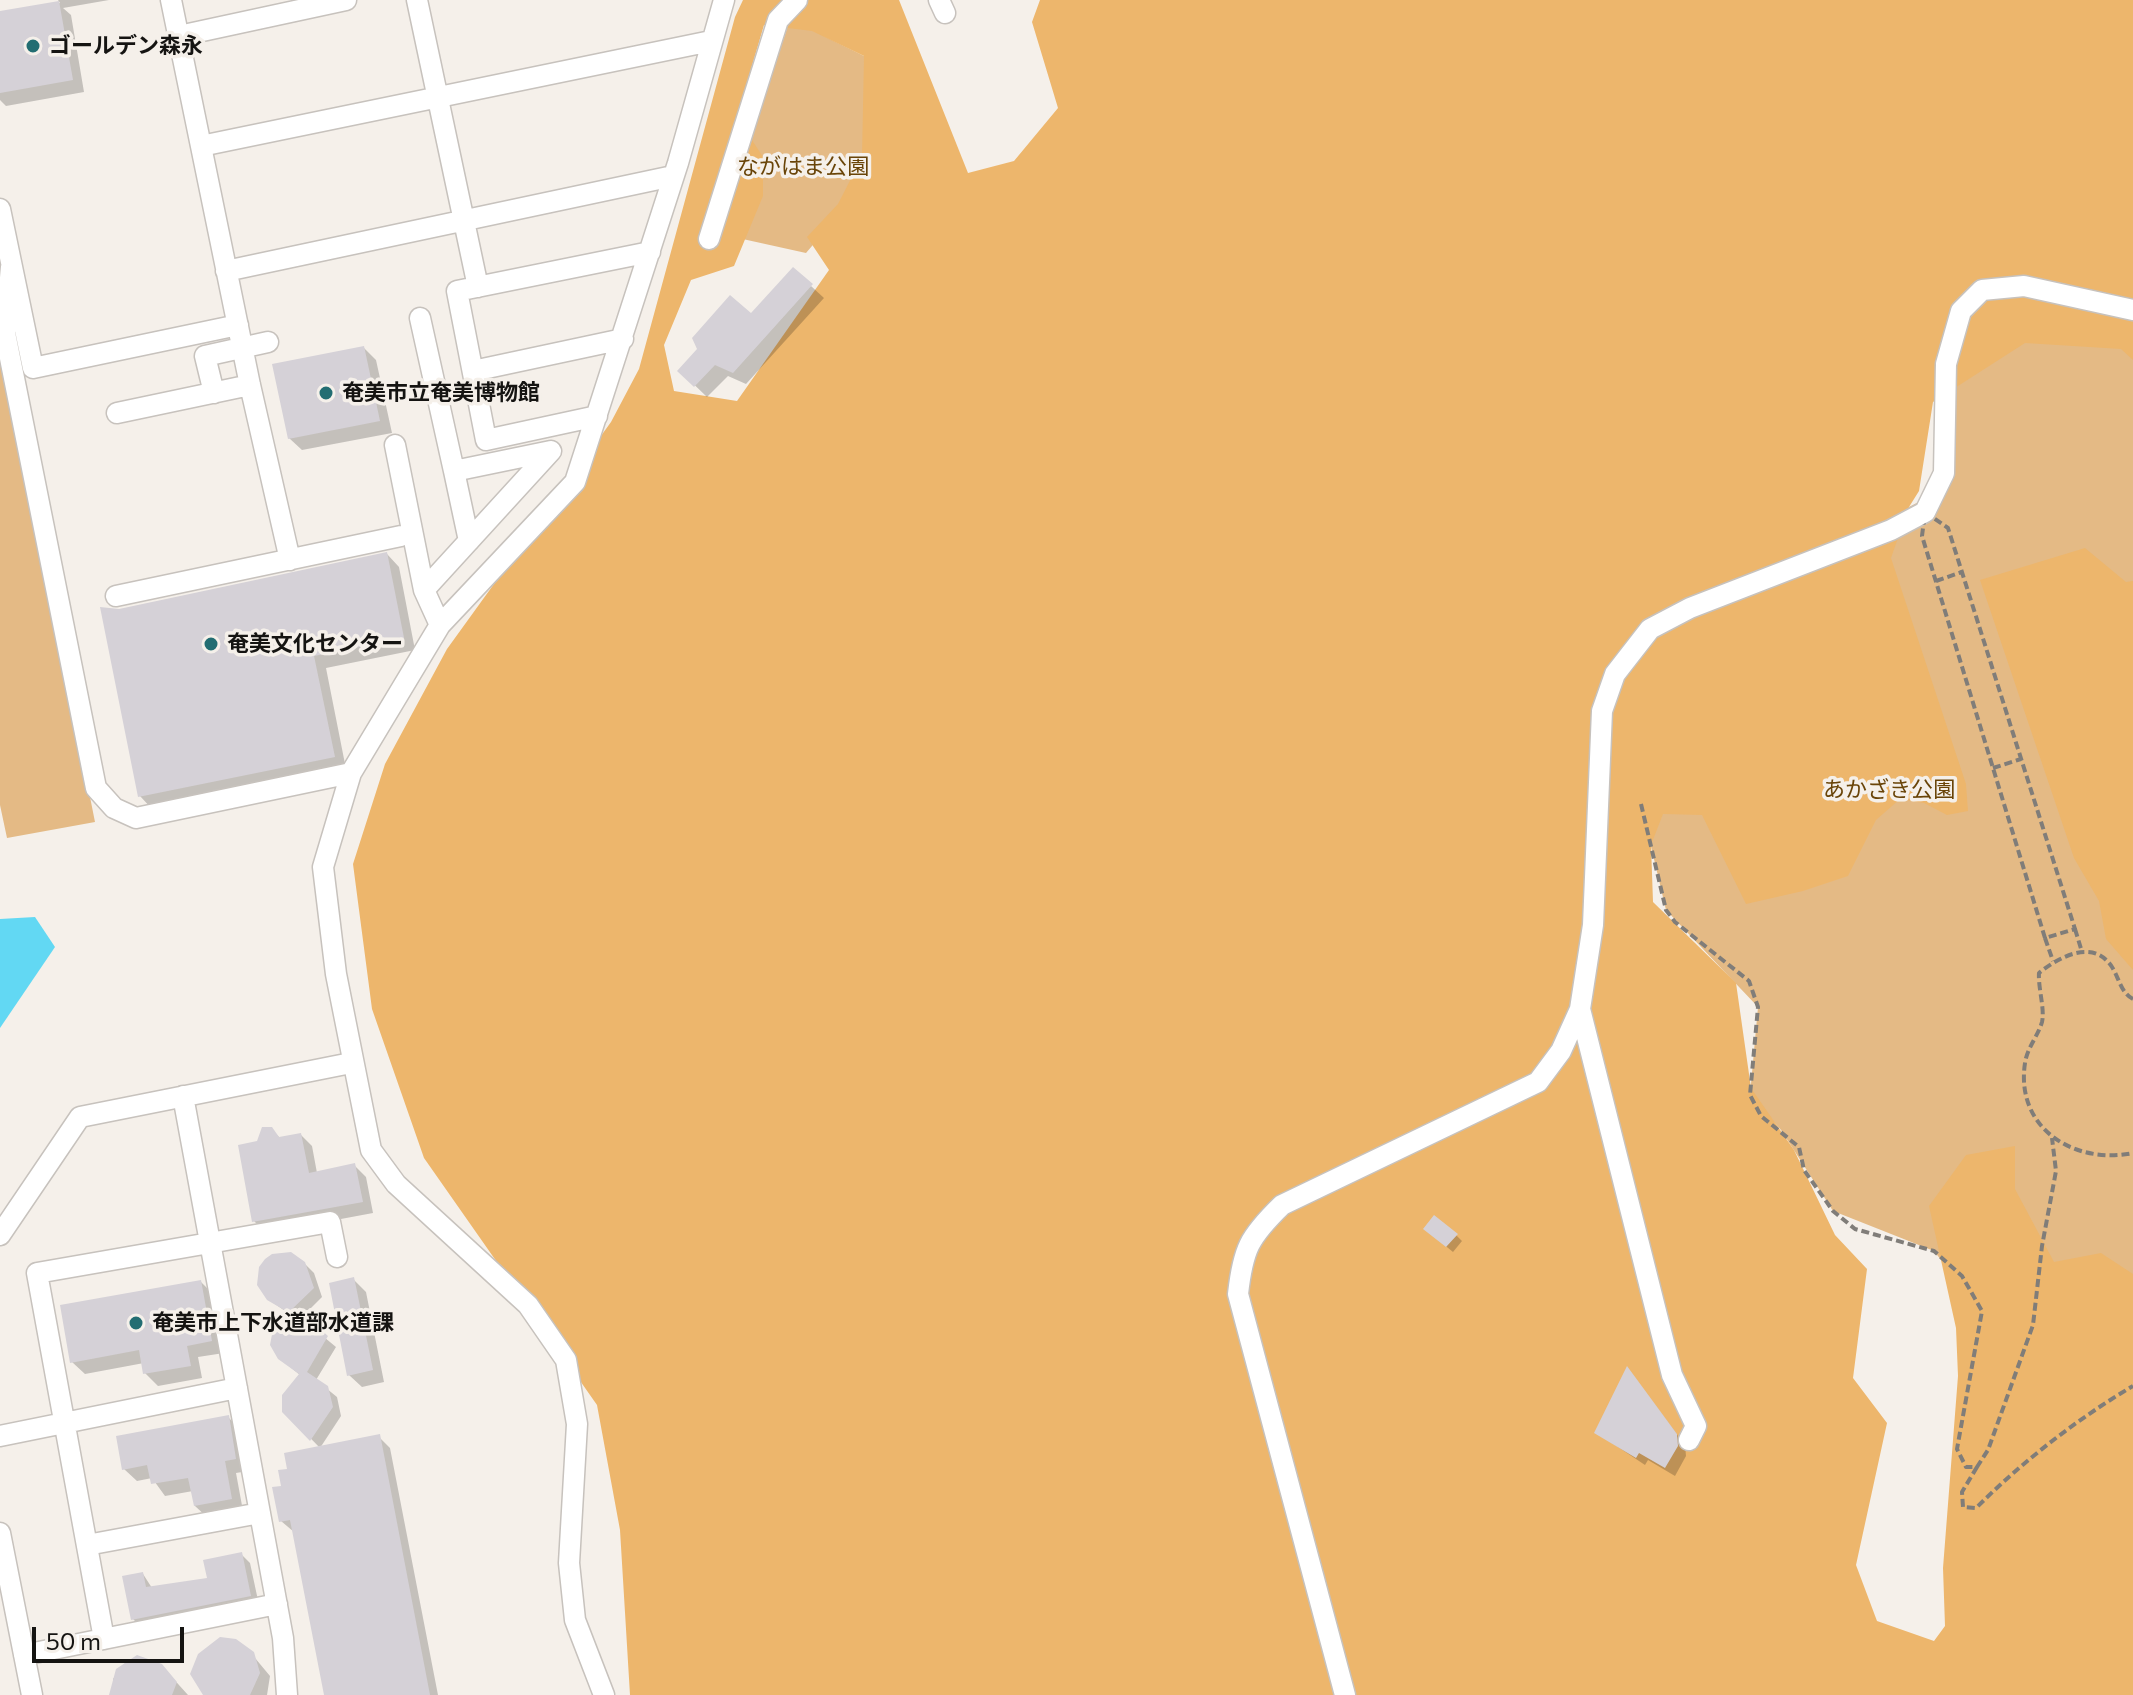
<!DOCTYPE html>
<html>
<head>
<meta charset="utf-8">
<style>
  body { margin:0 }
  #map { position:relative; width:2133px; height:1695px; overflow:hidden; background:#f5f0ea; font-family:Commissioner,sans-serif }
  canvas { display:block }
  .scale { position:absolute; left:32px; top:1627px; width:152px; height:36px; box-sizing:border-box; border:4px solid #151412; border-top:0; padding-left:10px; font-size:24px; line-height:28px; white-space:nowrap; color:#151412; -webkit-text-stroke:6px #f5f0ea; paint-order:stroke }
</style>
</head>
<body>
<div id="map">
<canvas width="2133" height="1695"></canvas>
<div class="scale">50 m</div>
</div>
<script>
const c = document.querySelector('canvas').getContext('2d');
c.lineJoin = 'round';
function fill(path, color) { c.fillStyle = color; c.fill(path, 'evenodd'); }
function strokePath(path, color, width, dash) { c.strokeStyle = color; c.lineWidth = width; c.lineCap = dash ? 'butt' : 'round'; c.setLineDash(dash || []); c.stroke(path); }
function drawText(font, color, halo, rows, align = 'center') {
  c.font = font + ' Commissioner,"Noto Sans JP",sans-serif'; c.lineWidth = 7; c.setLineDash([]); c.textBaseline = 'middle'; c.strokeStyle = halo; c.fillStyle = color; for (const [text, x, y, turn = 0] of rows) {
    c.save(); c.translate(x, y); c.rotate((+turn || 0) * Math.PI / 180); c.textAlign = isNaN(turn) ? turn : align; if (halo) c.strokeText(text, 0, 0); c.fillText(text, 0, 0); c.restore();
  }
}
fill(new Path2D(`
  M 790,19 L 864,56 L 864,185 L 806,253 L 720,234 Z
  M 2133,310 L 2133,1386 L 1981,1311 L 1934,1251 L 1833,1211 L 1781,1130 L 1750,1095 L 1758,1007 L 1666,910 L 1641,804 L 1791,568 L 1936,493 L 1946,364 Z
  M 0,346 L 95,822 L 7,838 L 0,805 Z`), '#e4ba85');
fill(new Path2D(`
  M 743,0 L 899,0 L 968,173 L 1014,161 L 1058,108 L 1032,22 L 1040,0 L 2133,0 L 2133,360 L 2121,349 L 2025,343 L 1933,402 L 1919,491 L 1909,507 L 1891,558 L 1966,784 L 1968,811 L 1947,815 L 1924,803 L 1900,799 L 1876,820 L 1848,876 L 1803,891 L 1746,904 L 1702,815 L 1663,814 L 1651,845 L 1653,902 L 1736,983 L 1751,1088 L 1794,1150 L 1835,1235 L 1867,1269 L 1853,1378 L 1887,1423 L 1856,1565 L 1877,1621 L 1934,1641 L 1945,1626 L 1943,1568 L 1958,1376 L 1956,1328 L 1929,1206 L 1966,1155 L 2015,1146 L 2015,1189 L 2054,1262 L 2101,1253 L 2133,1274 L 2133,1695 L 630,1695 L 620,1530 L 597,1405 L 424,1158 L 372,1009 L 353,864 L 385,764 L 447,649 L 611,422 L 639,369 L 735,17 ZM 764,25 L 812,31 L 864,56 L 862,157 L 838,204 L 807,237 L 829,270 L 737,401 L 674,391 L 664,345 L 691,280 L 734,266 L 763,196 L 763,157 L 737,117 Z
  M 2085,548 L 2126,582 L 2133,581 L 2133,970 L 2106,939 L 2099,901 L 2074,858 L 1980,580 Z`), '#edb66c');
fill(new Path2D(`
  M 35,917 L 55,947 L 0,1028 L 0,919 Z`), '#62d8f3');
fill(new Path2D(`
  M 58,0 L 109,0 L 63,8 L 71,15 L 84,92 L 6,106 L 0,100 L 0,13 L 60,3 Z
  M 811,286 L 824,298 L 746,384 L 728,376 L 707,397 L 680,371 L 751,316 Z
  M 364,348 L 376,360 L 392,433 L 302,450 L 289,438 Z
  M 387,554 L 399,567 L 415,650 L 326,668 L 346,769 L 152,809 L 140,796 L 119,611 Z
  M 271,1129 L 281,1139 L 301,1135 L 312,1146 L 317,1173 L 355,1166 L 366,1177 L 373,1213 L 266,1233 L 254,1221 L 259,1143 Z
  M 1431,1234 L 1456,1235 L 1462,1241 L 1453,1252 Z
  M 304,1263 L 314,1273 L 322,1297 L 301,1318 L 336,1347 L 316,1380 L 337,1397 L 341,1416 L 320,1448 L 379,1437 L 390,1448 L 438,1695 L 326,1695 L 294,1532 L 281,1521 L 289,1470 L 320,1448 L 284,1411 L 300,1375 L 279,1358 L 288,1313 L 272,1302 Z
  M 354,1280 L 366,1292 L 384,1382 L 362,1387 L 349,1375 Z
  M 201,1282 L 213,1294 L 224,1353 L 198,1357 L 202,1378 L 158,1386 L 145,1373 L 144,1363 L 85,1374 L 72,1362 Z
  M 1628,1369 L 1685,1445 L 1686,1456 L 1675,1476 L 1648,1460 L 1645,1465 L 1597,1433 Z
  M 228,1417 L 240,1429 L 248,1471 L 236,1473 L 243,1511 L 208,1518 L 195,1506 L 193,1491 L 165,1496 L 152,1478 L 137,1481 L 124,1469 Z
  M 241,1554 L 250,1563 L 259,1605 L 142,1628 L 133,1619 L 143,1574 L 152,1588 L 209,1579 Z
  M 245,1646 L 270,1676 L 267,1695 L 207,1695 Z
  M 137,1657 L 161,1665 L 188,1695 L 114,1695 L 113,1679 L 124,1664 Z`), '#0003');
fill(new Path2D(`
  M 59,1 L 73,80 L 0,93 L 0,11 Z
  M 793,267 L 813,284 L 733,373 L 715,365 L 694,387 L 677,371 L 697,349 L 692,338 L 730,295 L 751,313 Z
  M 364,346 L 380,421 L 288,439 L 272,364 Z
  M 387,552 L 404,638 L 314,656 L 335,757 L 138,797 L 100,607 L 119,609 Z
  M 262,1127 L 272,1127 L 279,1137 L 301,1133 L 309,1173 L 355,1163 L 363,1202 L 252,1222 L 238,1145 L 257,1141 Z
  M 1434,1215 L 1458,1234 L 1446,1247 L 1423,1229 Z
  M 291,1252 L 305,1262 L 314,1288 L 290,1311 L 309,1319 L 328,1336 L 307,1372 L 328,1386 L 333,1407 L 310,1441 L 282,1412 L 282,1395 L 299,1374 L 278,1359 L 270,1345 L 273,1329 L 286,1311 L 267,1300 L 257,1285 L 259,1267 L 265,1259 L 272,1254 Z
  M 354,1277 L 373,1370 L 347,1376 L 329,1283 Z
  M 201,1280 L 212,1341 L 187,1346 L 191,1366 L 143,1374 L 139,1350 L 70,1363 L 60,1305 Z
  M 1627,1366 L 1677,1434 L 1678,1446 L 1665,1468 L 1639,1453 L 1636,1458 L 1594,1433 Z
  M 229,1415 L 236,1459 L 225,1461 L 232,1499 L 194,1506 L 188,1478 L 151,1484 L 147,1465 L 122,1470 L 116,1436 Z
  M 380,1434 L 430,1695 L 324,1695 L 290,1520 L 279,1522 L 272,1487 L 281,1486 L 278,1470 L 287,1469 L 284,1453 Z
  M 242,1552 L 251,1596 L 131,1620 L 122,1576 L 143,1572 L 146,1587 L 207,1578 L 203,1560 Z
  M 220,1637 L 236,1639 L 254,1652 L 260,1673 L 250,1695 L 203,1695 L 190,1674 L 198,1654 Z
  M 137,1655 L 162,1664 L 177,1682 L 172,1695 L 109,1695 L 116,1669 Z`), '#d5d1d7');
const minor = new Path2D(`
  M 171,0 L 250,385 L 290,560
  M 417,0 L 478,287
  M 939,0 L 945,13
  M 179,36 L 346,0
  M 201,146 L 711,41
  M 0,209 L 33,368 L 238,325
  M 709,239 L 778,20 L 797,0
  M 11,267 L 5,333 L 96,788 L 114,808 L 136,818 L 351,773
  M 226,271 L 673,176
  M 420,318 L 454,471 L 551,451 L 424,590
  M 473,371 L 623,339
  M 214,393 L 205,356 L 268,342
  M 117,413 L 250,385
  M 597,416 L 486,440 L 457,291 L 650,252
  M 395,445 L 424,590 L 440,625
  M 454,471 L 469,541
  M 116,596 L 401,536
  M 1580,1009 L 1672,1375 L 1696,1426 L 1689,1440
  M 183,1096 L 283,1638 L 287,1695
  M 0,1235 L 80,1117 L 351,1063
  M 0,1436 L 237,1388
  M 0,1533 L 32,1695
  M 87,1545 L 260,1513
  M 104,1639 L 37,1273 L 330,1222 L 337,1257
  M 24,1655 L 277,1604
  M 604,1695 L 575,1620 L 569,1563 L 577,1424 L 566,1360 L 528,1305 L 396,1184 L 371,1150 L 336,974 L 323,867 L 351,773 L 440,625 L 575,482 L 678,163 L 724,0
  M 1345,1695 L 1238,1294 C 1243,1249 1249,1237 1282,1205 L 1538,1082 L 1561,1051 L 1580,1009 L 1593,925 L 1602,711 L 1615,674 L 1650,629 L 1690,608 L 1891,530 L 1925,512 L 1944,473 L 1946,364 L 1961,311 L 1982,290 L 2024,286 L 2133,310`);
strokePath(minor, '#c7c2bd', 23);
strokePath(new Path2D(`
  M 1925,512 L 1948,528 L 2075,929 L 2045,938 L 1922,536 Z
  M 1936,581 L 1962,572
  M 1993,768 L 2021,759
  M 1641,804 L 1666,910 L 1675,922 L 1749,981 L 1758,1007 L 1750,1095 L 1761,1116 L 1799,1147 L 1804,1170 L 1833,1211 L 1855,1229 L 1934,1251 L 1962,1276 L 1982,1311 L 1957,1449 L 1966,1467 L 1977,1467 L 1988,1450 L 2033,1325 L 2042,1246 L 2056,1171 L 2052,1138
  M 2075,929 L 2082,952
  M 2045,938 L 2053,961
  M 2133,999 C 2121,993 2119,978 2112,967 C 2093,938 2059,957 2039,973 C 2038,988 2045,1009 2042,1022 C 2038,1036 2027,1048 2025,1063 C 2015,1129 2075,1165 2133,1153
  M 1977,1467 L 1962,1492 L 1963,1507 L 1976,1508 C 2022,1462 2077,1419 2133,1386`), '#807d79', 4, [8, 4]);
strokePath(minor, '#fff', 20);
for (const [x, y, r, color] of [
  [33,46,8,"#226d72"],
  [326,393,8,"#226d72"],
  [211,644,8,"#226d72"],
  [136,1323,8,"#226d72"]
]) { const dot = new Path2D(); dot.arc(x, y, r, 0, 2 * Math.PI); c.fillStyle = color; c.fill(dot); strokePath(dot, '#f5f0ea', 3); }
drawText('bold 22px', '#151412', '#f5f0ea', [
  ["ゴールデン森永",49,46],
  ["奄美市立奄美博物館",342,393],
  ["奄美文化センター",227,644],
  ["奄美市上下水道部水道課",152,1323]
], 'left');
drawText('22px', '#694408', '#f5f0ea', [
  ["ながはま公園",803,167],
  ["あかざき公園",1889,790]
]);
</script>
</body>
</html>
